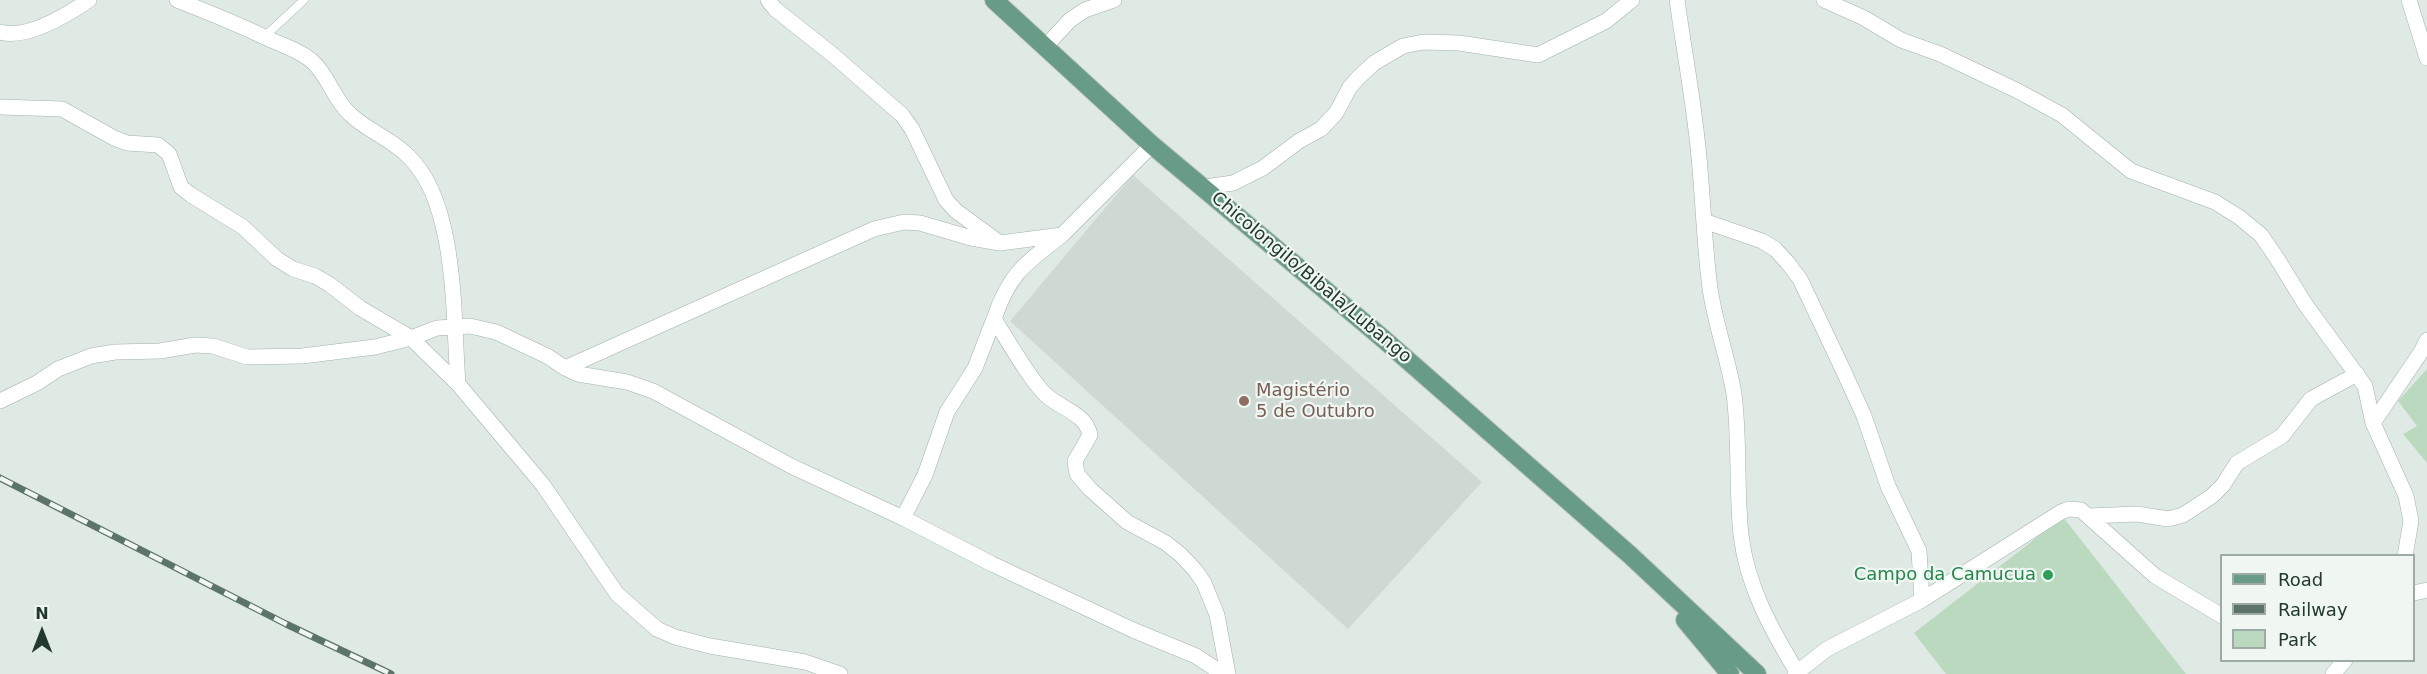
<!DOCTYPE html>
<html>
<head>
<meta charset="utf-8">
<style>
  body { margin:0 }
  #map { position:relative; width:2427px; height:674px; overflow:hidden; background:#e0eae4; font-family:"DejaVu Sans",sans-serif }
  canvas { display:block }
  .legend { position:absolute; left:2220px; top:554px; width:195px; height:108px; box-sizing:border-box; background:#f0f7f3; border:2px solid #9eaba5; margin:0; padding:8px 10px; list-style:none; font-size:18px; color:#233930 }
  .legend li { display:flex; align-items:center; gap:12px; height:30px }
  .legend b { width:30px; border:2px solid #9eaba5 }
  .north { position:absolute; left:12px; top:602px; width:60px; height:60px; -webkit-text-stroke:4px #f0f7f3; paint-order:stroke; rotate:0deg; font-size:16px; font-weight:700; line-height:24px; text-align:center; color:#233930 }
  .north::after { content:''; display:block; margin:auto; width:21px; height:27px; background:#233930; clip-path:polygon(50% 0,100% 100%,50% 72%,0 100%) }
</style>
</head>
<body>
<div id="map">
<canvas width="2427" height="674"></canvas>
<ul class="legend">
<li><b style="height:8px;background:#699c87"></b>Road</li>
<li><b style="height:8px;background:#5d746b"></b>Railway</li>
<li><b style="height:16px;background:#bbd9bf"></b>Park</li>
</ul>
<div class="north">N</div>
</div>
<script>
const c = document.querySelector('canvas').getContext('2d');
c.lineJoin = 'round';
function fill(path, color) { c.fillStyle = color; c.fill(path, 'evenodd'); }
function strokePath(path, color, width, dash) { c.strokeStyle = color; c.lineWidth = width; c.lineCap = dash ? 'butt' : 'round'; c.setLineDash(dash || []); c.stroke(path); }
function drawText(font, color, halo, rows, align = 'center') {
  c.font = font + ' "DejaVu Sans",sans-serif'; c.lineWidth = 4.5; c.setLineDash([]); c.textBaseline = 'middle'; c.strokeStyle = halo; c.fillStyle = color; for (const [text, x, y, turn = 0] of rows) {
    c.save(); c.translate(x, y); c.rotate((+turn || 0) * Math.PI / 180); c.textAlign = isNaN(turn) ? turn : align; if (halo) c.strokeText(text, 0, 0); c.fillText(text, 0, 0); c.restore();
  }
}
fill(new Path2D(`
  M 1133,175 L 1482,482 L 1348,629 L 1010,321 Z`), '#cfd9d3');
fill(new Path2D(`
  M 2427,369 L 2427,463 L 2403,434 L 2417,426 L 2398,401 Z
  M 2063,517 L 2186,674 L 1946,674 L 1914,633 Z`), '#bbd9bf');
const lane = new Path2D(`
  M 264,37 L 304,0`);
const street = new Path2D(`
  M 177,0 C 208,12 239,25 269,39 C 284,46 301,51 313,62 C 329,77 334,100 350,114 C 367,131 392,139 409,157 C 458,204 453,320 458,384
  M 768,0 L 775,9 L 833,55 L 902,115 L 912,129 L 946,200 L 956,211 L 997,241
  M 1677,0 C 1683,43 1691,87 1696,130 C 1703,183 1703,236 1710,288 C 1715,324 1728,358 1734,394 C 1740,440 1736,488 1741,535 C 1747,586 1771,629 1797,672
  M 1824,0 L 1864,18 L 1901,40 L 1940,54 L 2018,91 L 2062,115 L 2131,171 L 2215,202 L 2239,217 L 2261,235 L 2278,260 L 2305,304 L 2365,386 L 2373,423 L 2406,496 L 2411,521 L 2405,556
  M 2409,0 L 2427,58
  M 0,32 C 27,40 67,15 89,0
  M 1046,46 L 1070,20 L 1085,10 L 1114,0
  M 0,107 L 62,109 L 114,138 L 127,143 L 158,145 L 169,154 L 181,187 L 191,195 L 243,227 L 277,259 L 293,269 L 315,276 L 329,284 L 360,308 L 411,338 L 458,384 L 543,485 L 617,594 L 657,629 L 675,637 L 710,646 L 805,662 L 840,674
  M 1205,187 L 1233,183 L 1263,168 L 1299,141 L 1321,129 L 1336,113 L 1350,87 L 1358,78 L 1374,63 L 1403,46 L 1423,42 L 1459,43 L 1538,55 L 1606,21 L 1632,0
  M 1704,221 L 1762,241 L 1775,249 L 1787,262 L 1800,279 L 1844,372 L 1864,416 L 1888,486 L 1919,551 L 1922,600
  M 1062,235 C 1025,264 1010,272 994,319 C 1007,339 1031,382 1047,396 C 1062,409 1086,414 1090,435 L 1075,461 L 1077,474 L 1090,489 L 1127,522 L 1166,543 L 1181,555 L 1195,570 L 1204,583 L 1217,615 L 1228,674
  M 565,368 L 874,229 L 904,222 L 920,223 L 971,238 L 1000,243 L 1062,235 L 1152,145
  M 0,401 L 37,383 L 58,369 L 91,356 L 115,352 L 160,351 L 195,345 L 213,346 L 247,357 L 302,356 L 375,347 L 411,338 L 437,328 L 470,326 L 496,332 L 547,356 L 565,368 L 578,374 L 627,382 L 653,391 L 791,466 L 903,518 L 992,564 L 1133,630 L 1196,656 L 1223,674
  M 2373,423 L 2421,352 L 2427,340
  M 2089,516 L 2137,514 L 2168,519 L 2183,515 L 2212,496 L 2223,485 L 2237,463 L 2282,436 L 2311,399 L 2357,374
  M 903,518 L 925,475 L 947,412 L 975,368 L 994,319
  M 2414,593 L 2427,590
  M 1795,674 L 1827,649 L 1922,600 L 2061,512 L 2069,509 L 2081,510 L 2155,576 L 2222,616
  M 2333,674 L 2345,660`);
const primary = new Path2D(`
  M 994,0 L 1152,145 L 1380,336 L 1630,555 L 1757,674
  M 1685,620 L 1730,674`);
strokePath(lane, '#a4b1aa', 9);
strokePath(street, '#a4b1aa', 16);
strokePath(primary, '#bdc4c1', 20);
strokePath(lane, '#fff', 8);
strokePath(street, '#fff', 15);
strokePath(primary, '#699c87', 18);
const rail = new Path2D(`
  M 0,478 L 286,624 L 391,674`);
strokePath(rail, '#5d746b', 7);
strokePath(rail, '#f0f7f3', 4.5, [14]);
for (const [x, y, r, color] of [
  [1244,401,6,"#8d6e63"],
  [2048,575,6,"#2e9e5b"]
]) { const dot = new Path2D(); dot.arc(x, y, r, 0, 2 * Math.PI); c.fillStyle = color; c.fill(dot); strokePath(dot, '#f0f7f3', 2); }
drawText('18px', '#233930', '#f0f7f3', [
  ["Chicolongilo/Bibala/Lubango",1311,278,40]
]);
drawText('18px', '#785e54', '#f0f7f3', [
  ["Magistério",1256,391],
  ["5 de Outubro",1256,412]
], 'left');
drawText('18px', '#27864d', '#f0f7f3', [
  ["Campo da Camucua",2036,575]
], 'right');
</script>
</body>
</html>
